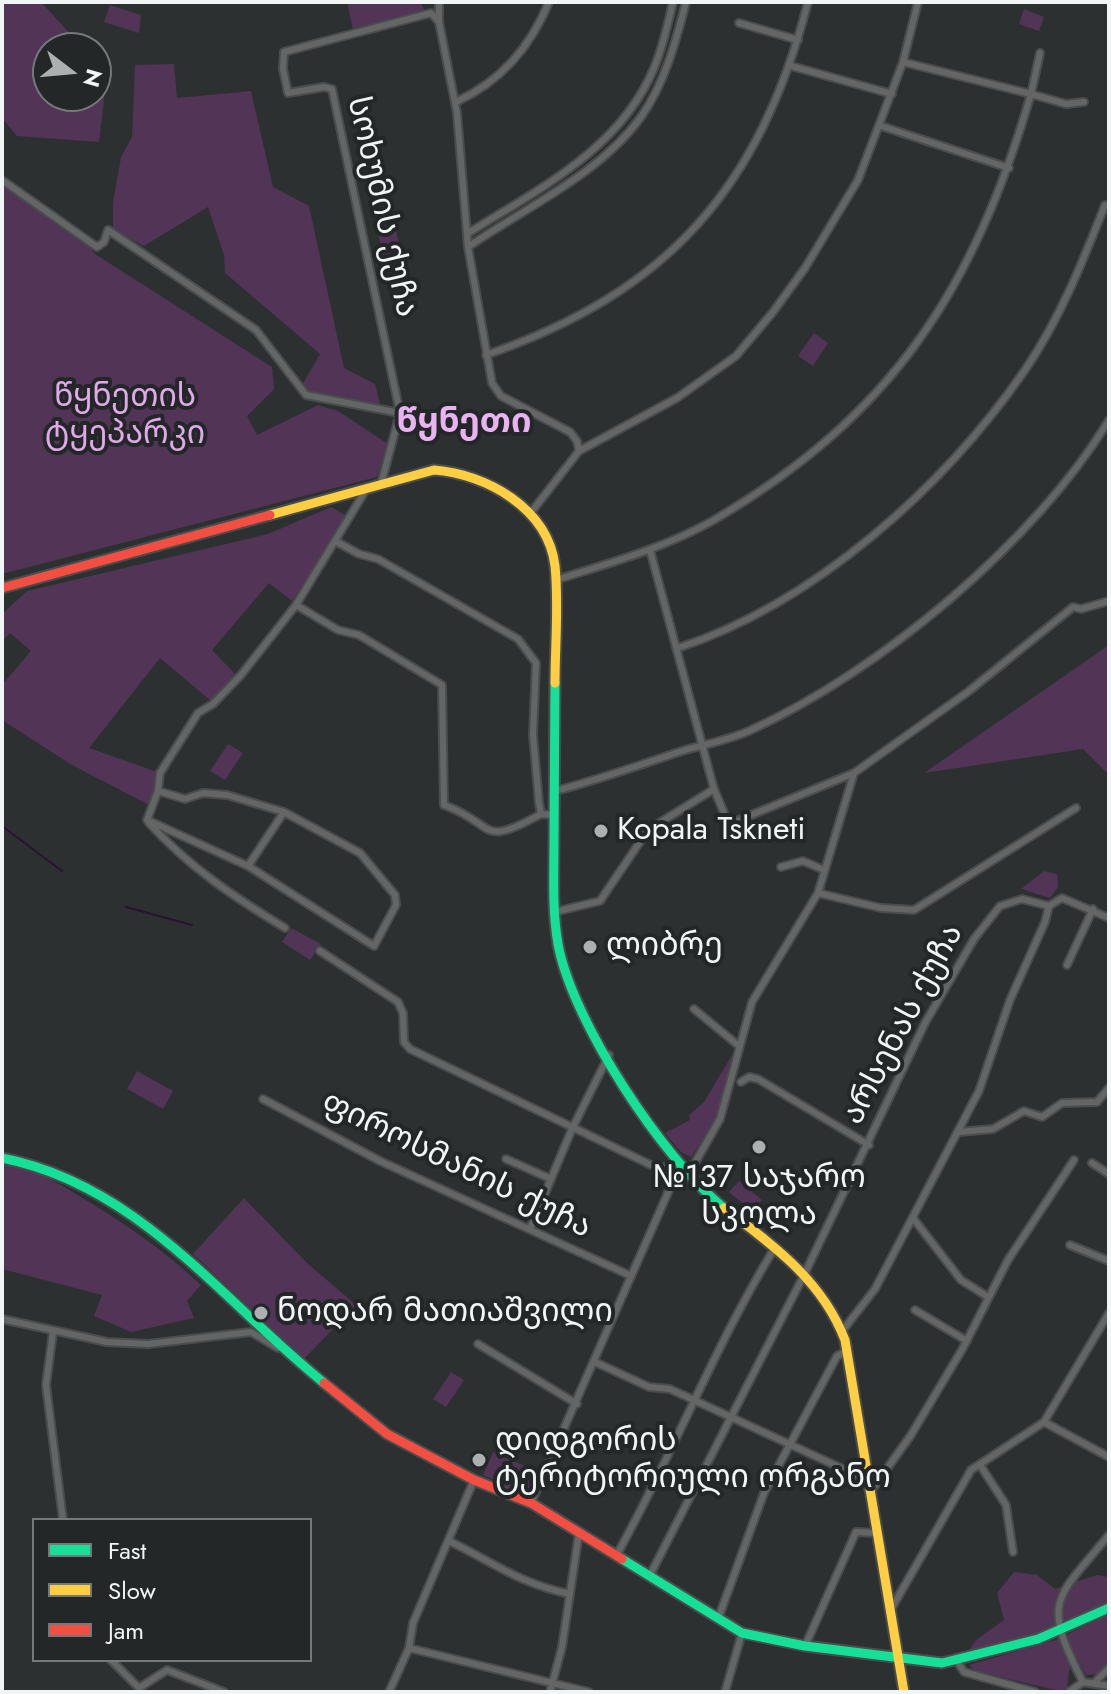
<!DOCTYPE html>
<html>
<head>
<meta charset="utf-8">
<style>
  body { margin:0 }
  #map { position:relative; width:1111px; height:1694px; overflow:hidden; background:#2d3030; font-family:Jost,sans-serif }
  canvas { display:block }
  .frame { position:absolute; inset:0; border:4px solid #f2f5f5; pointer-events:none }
  .legend { position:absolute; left:32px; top:1518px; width:280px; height:144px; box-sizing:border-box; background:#232727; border:2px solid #767979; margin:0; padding:10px 14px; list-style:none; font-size:24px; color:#f2f5f5 }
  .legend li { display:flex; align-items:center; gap:16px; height:40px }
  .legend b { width:40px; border:2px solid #767979 }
  .north { position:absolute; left:32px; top:32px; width:80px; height:80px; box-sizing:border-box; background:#232727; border:2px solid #767979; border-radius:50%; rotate:106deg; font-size:22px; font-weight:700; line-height:32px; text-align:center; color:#f2f5f5 }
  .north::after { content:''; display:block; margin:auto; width:28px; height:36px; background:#adb0b0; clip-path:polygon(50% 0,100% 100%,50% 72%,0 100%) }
</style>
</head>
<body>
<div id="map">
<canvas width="1111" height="1694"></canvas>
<div class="frame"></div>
<ul class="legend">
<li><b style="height:10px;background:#16e098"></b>Fast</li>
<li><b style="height:10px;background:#ffcf43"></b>Slow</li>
<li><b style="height:10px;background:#f24e42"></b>Jam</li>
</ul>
<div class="north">N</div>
</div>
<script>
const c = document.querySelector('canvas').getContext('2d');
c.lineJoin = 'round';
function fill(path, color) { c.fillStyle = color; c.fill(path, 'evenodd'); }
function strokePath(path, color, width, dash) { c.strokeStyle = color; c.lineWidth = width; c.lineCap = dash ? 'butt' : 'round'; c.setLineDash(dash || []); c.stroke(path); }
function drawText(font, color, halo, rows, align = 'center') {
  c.font = font + ' Jost,"Noto Sans Georgian",sans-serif'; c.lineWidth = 8; c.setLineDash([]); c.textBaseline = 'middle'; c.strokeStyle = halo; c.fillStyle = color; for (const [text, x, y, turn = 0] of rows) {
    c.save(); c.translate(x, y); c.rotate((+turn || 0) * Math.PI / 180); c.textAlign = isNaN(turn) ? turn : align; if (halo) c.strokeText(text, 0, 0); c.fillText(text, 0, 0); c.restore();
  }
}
fill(new Path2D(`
  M 2,2 L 41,2 L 83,48 L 48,48 L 48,96 L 96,96 L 96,62 L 108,66 L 99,142 L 17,136 L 2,118 Z
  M 347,2 L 421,2 L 424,10 L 353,30 Z
  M 110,5 L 141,15 L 139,33 L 104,22 Z
  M 1024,9 L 1044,17 L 1039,31 L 1019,24 Z
  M 174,64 L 177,98 L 251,91 L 273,187 L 309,206 L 344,368 L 375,384 L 380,404 L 310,395 L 301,387 L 320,354 L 225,273 L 224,255 L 208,207 L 144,246 L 113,230 L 113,203 L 121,157 L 132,137 L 135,65 Z
  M 2,185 L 86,242 L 95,254 L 272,367 L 274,389 L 247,416 L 257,435 L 318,405 L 338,411 L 388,444 L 377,477 L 2,574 Z
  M 394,223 L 402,256 L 384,260 L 377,227 Z
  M 814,333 L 828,343 L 813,366 L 798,356 Z
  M 331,507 L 350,518 L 292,601 L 269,583 L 212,650 L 235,674 L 211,701 L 160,658 L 89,748 L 160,773 L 151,806 L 72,765 L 2,720 L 2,685 L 31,651 L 10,633 L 2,641 L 2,614 L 27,591 L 268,534 Z
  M 1109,645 L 1109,775 L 1083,749 L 924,773 Z
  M 228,744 L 243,753 L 225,780 L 210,771 Z
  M 1044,871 L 1057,874 L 1058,887 L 1050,898 L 1021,889 Z
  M 291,928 L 321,944 L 310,960 L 282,942 Z
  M 732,1055 L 717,1118 L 691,1157 L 681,1152 L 665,1133 L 690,1120 L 689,1115 L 704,1102 Z
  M 137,1071 L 173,1091 L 163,1109 L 127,1089 Z
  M 2,1151 C 71,1191 142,1229 201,1285 L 187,1301 L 194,1318 L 131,1332 L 94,1316 L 102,1295 L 2,1269 Z
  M 739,1181 L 762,1200 L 752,1211 L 729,1192 Z
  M 244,1198 L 307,1263 L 356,1305 L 304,1359 L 193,1254 Z
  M 451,1372 L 464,1380 L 446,1407 L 433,1399 Z
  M 493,1452 L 536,1471 L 526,1495 L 483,1475 Z
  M 1014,1572 L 1037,1575 L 1055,1589 L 1097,1575 L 1109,1577 L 1109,1602 L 1049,1630 L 966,1655 L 976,1640 L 1004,1620 L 997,1593 Z
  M 1109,1614 L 1109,1666 L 1098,1674 L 1086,1675 L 1069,1644 L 1068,1634 Z
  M 1059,1639 L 1070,1665 L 1067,1688 L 1060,1691 L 975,1671 L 969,1665 Z`), '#513456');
strokePath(new Path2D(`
  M 2,826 L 62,871
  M 126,907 L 192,925`), '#2d1132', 2);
const street = new Path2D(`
  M 439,2 L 439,22 L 457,113 L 468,247 L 492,383 L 501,396 L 570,432 L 577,441 L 579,451
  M 739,23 L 798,40
  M 1040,53 L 1031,94 L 1066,104 L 1084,102
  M 791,66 L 892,94
  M 456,102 C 501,81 530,48 549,2
  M 881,126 L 1009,168
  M 2,180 L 97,247 L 104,242 L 108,230 L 256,330 L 306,395 L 400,413
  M 467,234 C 538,189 620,150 654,68 C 663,47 668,23 673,2
  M 468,247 C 526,207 599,175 641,117 C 665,83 676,41 686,2
  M 486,355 C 669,292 760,187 808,2
  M 381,484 L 400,413 L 332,89 L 324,87 L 288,93 L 283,69 L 284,52 L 431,13 L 439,22
  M 529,515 L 579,451 L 677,398 L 736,356 L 773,312 L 805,268 L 858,180 L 903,62 L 918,2
  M 337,542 L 359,554 L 378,559 L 518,639 L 536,663 L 533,735 L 539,803 L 541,814 L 555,815
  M 650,550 L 714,789 L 727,820 L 734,822 L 854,773
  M 556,580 C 609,563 665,548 714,520 C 893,415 974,289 1031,94 L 903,62
  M 296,605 L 338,630 L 359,635 L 442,685 L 444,805 C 497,824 478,849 541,814
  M 678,648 C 815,603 944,487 1025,370 C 1060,319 1083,261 1105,205
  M 555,791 C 598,780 640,765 682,751 C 705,744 730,740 751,730 C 880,671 1035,542 1109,420
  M 147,820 L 248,866 L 374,946 L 396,905 L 395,895 L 360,853 L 284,812 L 227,795 L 203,793 L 185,799 L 158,791
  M 147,820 L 158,791 L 160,773 L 198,713 L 213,704 L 241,675 L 296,605 L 367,488
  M 149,823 C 189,867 234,897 285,928
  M 248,866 L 284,812
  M 781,867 L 803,861 L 824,870
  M 818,893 L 881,908 L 914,910 L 1076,808
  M 554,912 L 600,901 L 648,830 L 714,789
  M 320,951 L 398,1002 L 403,1013 L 404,1042 L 410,1049 L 651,1165 L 678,1170
  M 1067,965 L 1093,909
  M 694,1009 L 739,1046
  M 741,1082 L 749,1077 L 758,1079 L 869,1145
  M 263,1099 L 380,1161 L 629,1275
  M 959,1132 L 993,1129 L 1024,1111 L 1042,1117 L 1062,1103 L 1097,1102 L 1109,1088
  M 506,1159 L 551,1179
  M 1092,1163 L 1109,1174
  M 688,1175 L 720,1119 L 752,1002 L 818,893 L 854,773 L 969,691 L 1073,607 L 1081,609 L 1109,601
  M 913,1218 L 961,1280 L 988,1297
  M 530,1229 L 572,1129 L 609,1055
  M 1070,1245 L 1109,1261
  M 915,1310 L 967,1341
  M 2,1319 L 107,1342 L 148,1344 L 251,1332 L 278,1348
  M 843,1330 L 875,1289 L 979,1091 L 1010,1000 L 1045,922 L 1049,906
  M 53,1332 L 46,1385 L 63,1520
  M 478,1344 L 577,1404
  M 595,1362 L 649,1387 L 670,1389 L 867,1480
  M 1044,1422 L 1109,1457
  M 980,1465 L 1006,1505 L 1013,1552
  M 871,1491 L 911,1435 L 963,1348 L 1008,1260 L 1074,1160
  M 531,1503 L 678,1170
  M 449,1541 C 493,1562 520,1584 570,1594
  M 616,1556 C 673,1455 714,1347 774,1249
  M 649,1577 L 804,1275 L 925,1023 L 974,939 L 1000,906 L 1022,899 L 1049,906 L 1062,898 L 1109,918
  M 890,1611 L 971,1470 L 1044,1422 L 1109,1313
  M 718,1619 L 764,1493 L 837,1356 L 847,1351
  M 805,1646 L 856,1532 L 876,1533
  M 409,1648 L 589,1692
  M 111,1660 L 139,1688 L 167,1670 L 224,1692
  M 957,1661 L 964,1672 L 1035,1692
  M 1083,1682 C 1041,1600 1055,1600 1109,1535
  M 1094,1683 L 1109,1668
  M 389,1692 L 409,1648 L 413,1623 L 474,1480
  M 550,1692 L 562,1647 L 579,1533
  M 725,1692 L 742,1633
  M 1069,1692 L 1083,1682 L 1109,1686`);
const fast = new Path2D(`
  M 555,683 C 555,736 554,788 554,841 C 554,875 552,910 558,944 C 572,1021 663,1159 724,1208
  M 2,1158 C 139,1185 221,1300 324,1383
  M 622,1559 L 742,1633 L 805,1646 L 942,1663 L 1038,1639 L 1109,1608`);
const slow = new Path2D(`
  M 270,515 L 434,470 C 486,474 548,508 555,566 C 559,604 555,645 555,683
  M 724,1208 C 774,1246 822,1280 845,1340 L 904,1692`);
const jam = new Path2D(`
  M 2,588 L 270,515
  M 324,1383 L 387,1434 L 474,1480 L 531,1503 L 622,1559`);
strokePath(street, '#4a4d4d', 10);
strokePath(fast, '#4a4d4d', 13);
strokePath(slow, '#4a4d4d', 13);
strokePath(jam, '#4a4d4d', 13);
strokePath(street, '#646666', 6);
strokePath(fast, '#16e098', 9);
strokePath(slow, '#ffcf43', 9);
strokePath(jam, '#f24e42', 9);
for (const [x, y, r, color] of [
  [601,831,8,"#adb0b0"],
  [590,947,8,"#adb0b0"],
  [759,1147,8,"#adb0b0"],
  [261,1313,8,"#adb0b0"],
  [479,1460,8,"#adb0b0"]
]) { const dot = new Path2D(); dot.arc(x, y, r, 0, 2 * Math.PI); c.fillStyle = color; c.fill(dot); strokePath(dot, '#232727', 3); }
drawText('32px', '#f2f5f5', '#232727', [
  ["სოხუმის ქუჩა",381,207,77],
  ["არსენას ქუჩა",904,1025,-62],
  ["ფიროსმანის ქუჩა",456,1166,26]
]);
drawText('32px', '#e1a9e9', '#232727', [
  ["წყნეთის",125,398],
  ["ტყეპარკი",125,435]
]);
drawText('32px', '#f2f5f5', '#232727', [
  ["Kopala Tskneti",617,831],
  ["ლიბრე",606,947],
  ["№137 საჯარო",759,1179,"center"],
  ["სკოლა",759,1216,"center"],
  ["ნოდარ მათიაშვილი",277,1313],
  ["დიდგორის",495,1442],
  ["ტერიტორიული ორგანო",495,1479]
], 'left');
drawText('bold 34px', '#e8b3f0', '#232727', [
  ["წყნეთი",464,424]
]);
</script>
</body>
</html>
